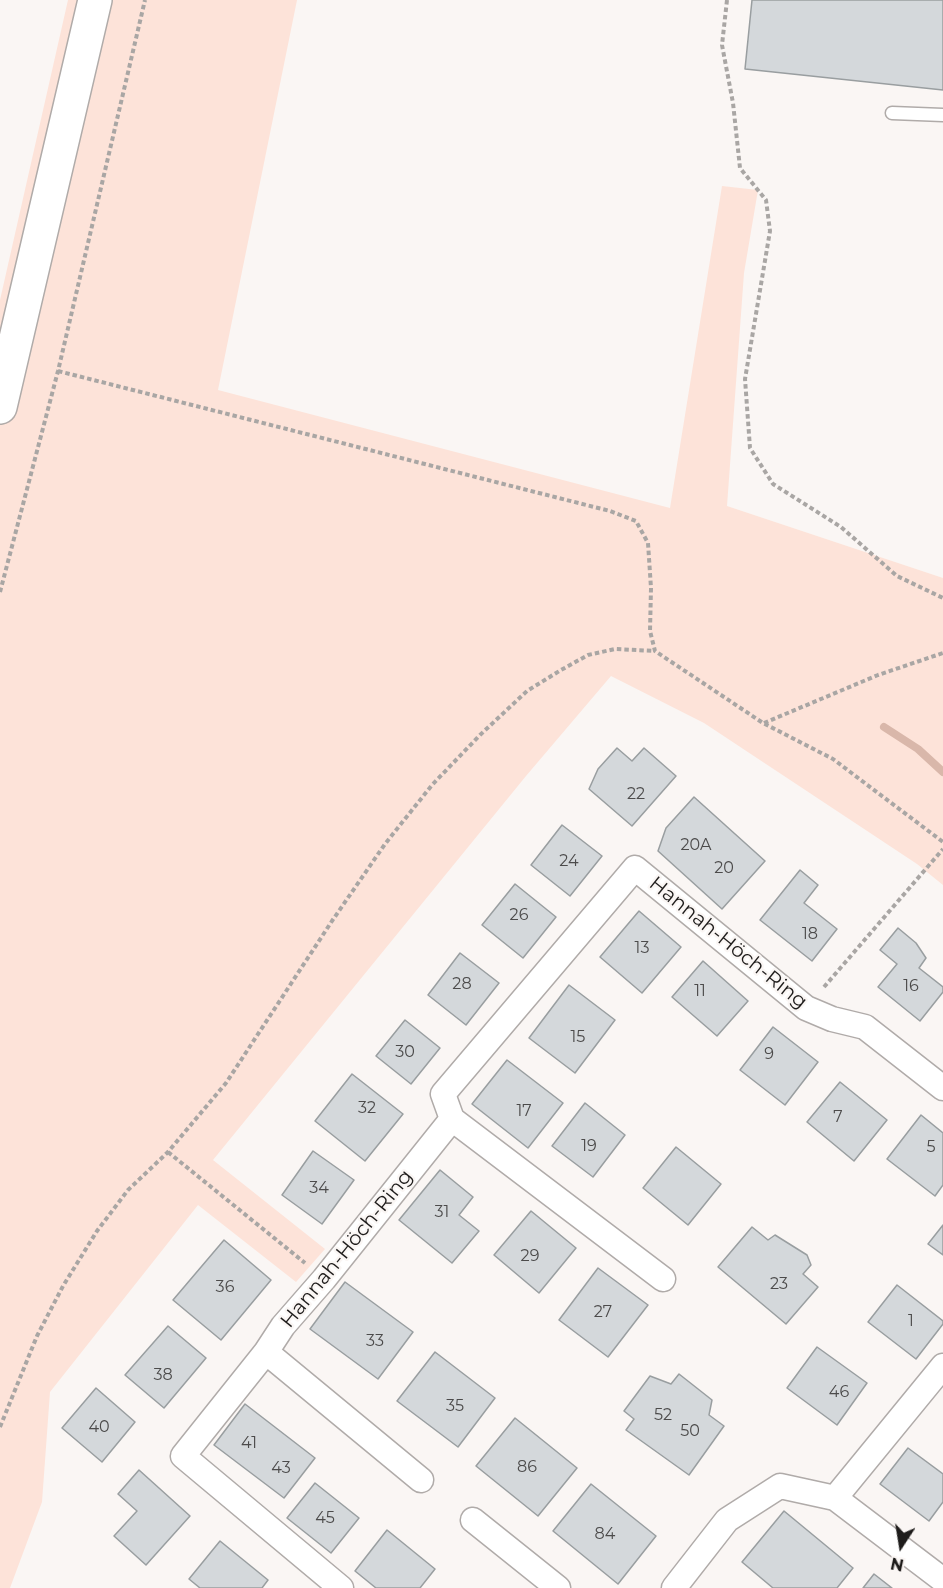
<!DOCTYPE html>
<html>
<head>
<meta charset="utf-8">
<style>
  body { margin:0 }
  #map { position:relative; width:943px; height:1588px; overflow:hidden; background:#faf6f4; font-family:Montserrat,sans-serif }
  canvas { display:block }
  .north { position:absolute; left:871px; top:1516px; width:60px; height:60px; -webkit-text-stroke:4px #faf6f4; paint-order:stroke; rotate:192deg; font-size:16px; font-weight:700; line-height:24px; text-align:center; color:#1e1c1b }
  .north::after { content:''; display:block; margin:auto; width:21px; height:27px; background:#1e1c1b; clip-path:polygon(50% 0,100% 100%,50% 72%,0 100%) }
</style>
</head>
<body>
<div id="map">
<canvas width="943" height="1588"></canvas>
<div class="north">N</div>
</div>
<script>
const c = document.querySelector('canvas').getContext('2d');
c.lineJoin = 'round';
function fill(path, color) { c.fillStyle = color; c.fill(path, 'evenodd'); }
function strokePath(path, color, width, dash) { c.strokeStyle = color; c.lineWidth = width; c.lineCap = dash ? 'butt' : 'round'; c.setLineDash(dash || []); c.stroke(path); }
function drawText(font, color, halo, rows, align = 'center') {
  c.font = font + ' Montserrat,sans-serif'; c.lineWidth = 4.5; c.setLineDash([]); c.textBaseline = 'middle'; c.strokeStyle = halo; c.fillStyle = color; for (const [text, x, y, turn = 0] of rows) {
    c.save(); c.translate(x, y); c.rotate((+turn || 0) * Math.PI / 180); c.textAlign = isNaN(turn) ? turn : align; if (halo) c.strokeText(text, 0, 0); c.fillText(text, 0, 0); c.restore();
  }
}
fill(new Path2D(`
  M 68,0 L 297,0 L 218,390 L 670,508 L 722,186 L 758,190 L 744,273 L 727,506 L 943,578 L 943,885 L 917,864 L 704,723 L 611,676 L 526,776 L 213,1160 L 325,1249 L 296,1282 L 198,1205 L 50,1392 L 42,1502 L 10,1588 L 0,1588 L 0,300 Z`), '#fde3d9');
strokePath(new Path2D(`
  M 884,727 L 918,749 L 943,772`), '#d9b7aa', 8);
const building = new Path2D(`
  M 752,0 L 943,0 L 943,90 L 745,69 Z
  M 617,748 L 632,761 L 644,748 L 676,776 L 632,826 L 589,789 L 598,769 Z
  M 694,797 L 765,861 L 722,909 L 658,851 L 666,828 Z
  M 562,825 L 602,856 L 570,896 L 531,865 Z
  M 800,870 L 818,885 L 804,903 L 837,929 L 812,961 L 760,920 Z
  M 515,884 L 556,917 L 523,958 L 482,925 Z
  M 639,911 L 681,947 L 642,993 L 600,957 Z
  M 898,928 L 916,943 L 926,958 L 919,968 L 943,987 L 943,992 L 920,1021 L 878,987 L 897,964 L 880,950 Z
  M 460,953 L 499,983 L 466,1025 L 428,995 Z
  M 703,961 L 748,1001 L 717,1036 L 672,997 Z
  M 569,985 L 615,1020 L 575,1073 L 529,1038 Z
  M 405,1020 L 440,1048 L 411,1084 L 376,1056 Z
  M 773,1027 L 818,1062 L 785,1105 L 740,1070 Z
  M 507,1060 L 563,1103 L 528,1148 L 472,1104 Z
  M 352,1074 L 403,1114 L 365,1161 L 315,1121 Z
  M 840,1082 L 887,1120 L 854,1161 L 807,1122 Z
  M 585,1103 L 625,1135 L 593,1177 L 552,1146 Z
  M 921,1115 L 943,1133 L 943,1185 L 935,1196 L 887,1159 Z
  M 676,1147 L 721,1184 L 688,1225 L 643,1188 Z
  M 313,1151 L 354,1180 L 322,1224 L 282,1195 Z
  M 440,1170 L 473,1197 L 459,1215 L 479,1231 L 452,1263 L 399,1220 Z
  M 531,1211 L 576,1248 L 539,1293 L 494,1255 Z
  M 943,1225 L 943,1255 L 928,1244 Z
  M 752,1227 L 768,1240 L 775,1235 L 807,1255 L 811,1265 L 803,1274 L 818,1287 L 786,1324 L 718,1267 Z
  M 224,1240 L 271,1280 L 221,1340 L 173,1300 Z
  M 598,1268 L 648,1305 L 608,1357 L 559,1320 Z
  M 345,1282 L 413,1332 L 378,1379 L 310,1329 Z
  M 897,1285 L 943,1321 L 943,1324 L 916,1359 L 868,1322 Z
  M 168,1326 L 206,1358 L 164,1408 L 125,1375 Z
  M 817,1347 L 867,1383 L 837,1425 L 787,1388 Z
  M 435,1352 L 495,1398 L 458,1447 L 397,1401 Z
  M 679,1374 L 712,1400 L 709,1415 L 724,1426 L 689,1475 L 626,1430 L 634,1419 L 624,1411 L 650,1376 L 671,1384 Z
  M 96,1388 L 135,1422 L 102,1462 L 62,1428 Z
  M 245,1404 L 315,1458 L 284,1498 L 214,1445 Z
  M 515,1418 L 577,1468 L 538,1516 L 476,1466 Z
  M 908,1448 L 943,1474 L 943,1502 L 929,1521 L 880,1484 Z
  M 139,1470 L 190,1516 L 146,1565 L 114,1536 L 137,1511 L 118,1494 Z
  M 315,1483 L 359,1518 L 331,1553 L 287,1518 Z
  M 591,1484 L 656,1536 L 618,1584 L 553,1531 Z
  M 784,1511 L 853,1568 L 837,1588 L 773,1588 L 742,1562 Z
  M 387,1530 L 435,1569 L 420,1588 L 376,1588 L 355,1571 Z
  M 220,1541 L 268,1580 L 262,1588 L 200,1588 L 189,1579 Z
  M 874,1574 L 892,1588 L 863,1588 Z`);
fill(building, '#d4d8db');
strokePath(building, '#999ea0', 1.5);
const service = new Path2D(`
  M 892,113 L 943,115`);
const minor = new Path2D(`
  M 452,1119 L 663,1279
  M 266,1352 L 421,1480
  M 835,1498 L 943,1366
  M 473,1520 L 558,1588
  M 341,1588 L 183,1456 L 266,1352 L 283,1326 L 324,1279 L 452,1119 L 443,1094 L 635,868 L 806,1008 L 832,1019 L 865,1027 L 943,1088
  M 674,1588 L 727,1520 L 780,1486 L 835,1498 L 943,1580`);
const secondary = new Path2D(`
  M 0,407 L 95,0`);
strokePath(service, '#b0aba9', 15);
strokePath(minor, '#b0aba9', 27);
strokePath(secondary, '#b0aba9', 36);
strokePath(new Path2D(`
  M 727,0 L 722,45 L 733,103 L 740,168 L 766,200 L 770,231 L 745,379 L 750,448 L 773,484 L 841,527 L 897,576 L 943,598
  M 58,371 L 610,511 L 636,521 L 648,543 L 651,588 L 650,631 L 655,651 L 763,723 L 833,759 L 943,842
  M 0,592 L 58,371 L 145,0
  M 764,723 L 878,675 L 943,653
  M 824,987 L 943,849
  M 168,1152 L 305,1263
  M 0,1427 L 37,1336 L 63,1286 L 97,1231 L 128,1190 L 168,1152 L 226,1083 L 332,921 L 385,844 L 432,785 L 480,735 L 527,691 L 561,670 L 588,655 L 615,649 L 655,651`), '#a9a6a4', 4, [4.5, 3]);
strokePath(service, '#fff', 12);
strokePath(minor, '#fff', 24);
strokePath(secondary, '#fff', 33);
drawText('16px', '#4c4b4b', null, [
  ["22",636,794],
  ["20A",696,845],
  ["24",569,861],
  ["20",724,868],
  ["26",519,915],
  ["18",810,934],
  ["13",642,948],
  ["28",462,984],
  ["16",911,986],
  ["11",700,991],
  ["15",578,1037],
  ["30",405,1052],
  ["9",769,1054],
  ["32",367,1108],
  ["17",524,1111],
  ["7",838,1117],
  ["19",589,1146],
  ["5",931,1147],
  ["34",319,1188],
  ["31",442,1212],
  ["29",530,1256],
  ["23",779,1284],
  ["36",225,1287],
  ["27",603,1312],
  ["1",911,1321],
  ["33",375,1341],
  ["38",163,1375],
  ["46",839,1392],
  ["35",455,1406],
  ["52",663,1415],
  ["40",99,1427],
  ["50",690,1431],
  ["41",249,1443],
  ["86",527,1467],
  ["43",281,1468],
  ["45",325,1518],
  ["84",605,1534]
]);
drawText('20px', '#1e1c1b', '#faf6f4', [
  ["Hannah-Höch-Ring",728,943,39],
  ["Hannah-Höch-Ring",347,1249,-51]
]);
</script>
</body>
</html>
